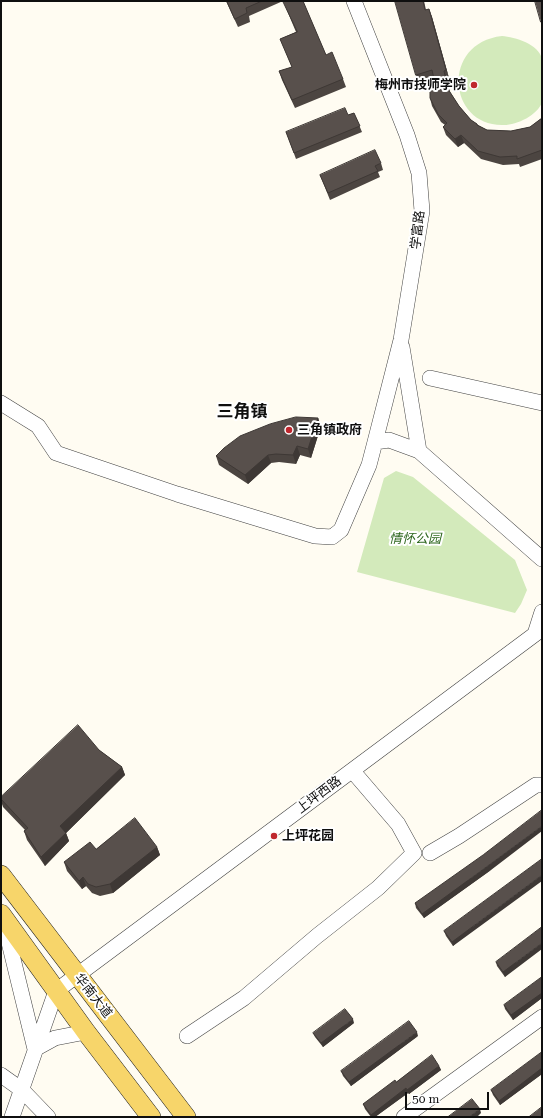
<!DOCTYPE html>
<html>
<head>
<meta charset="utf-8">
<style>
  body { margin:0 }
  #map { position:relative; width:543px; height:1118px; overflow:hidden; background:#fffcf2; font-family:"Roboto Serif",serif }
  canvas { display:block }
  .frame { position:absolute; inset:0; border:2px solid #0f0f0f; pointer-events:none }
  .scale { position:absolute; left:405px; top:1092px; width:84px; height:18px; box-sizing:border-box; border:2px solid #0f0f0f; border-top:0; padding-left:5px; font-size:12px; line-height:14px; white-space:nowrap; color:#0f0f0f; -webkit-text-stroke:3px #fff; paint-order:stroke }
</style>
</head>
<body>
<div id="map">
<canvas width="543" height="1118"></canvas>
<div class="frame"></div>
<div class="scale">50 m</div>
</div>
<script>
const c = document.querySelector('canvas').getContext('2d');
c.lineJoin = 'round';
function fill(path, color) { c.fillStyle = color; c.fill(path, 'evenodd'); }
function strokePath(path, color, width, dash) { c.strokeStyle = color; c.lineWidth = width; c.lineCap = dash ? 'butt' : 'round'; c.setLineDash(dash || []); c.stroke(path); }
function drawText(font, color, halo, rows, align = 'center') {
  c.font = font + ' "Roboto Serif","Noto Sans SC",serif'; c.lineWidth = 4; c.setLineDash([]); c.textBaseline = 'middle'; c.strokeStyle = halo; c.fillStyle = color; for (const [text, x, y, turn = 0] of rows) {
    c.save(); c.translate(x, y); c.rotate((+turn || 0) * Math.PI / 180); c.textAlign = isNaN(turn) ? turn : align; if (halo) c.strokeText(text, 0, 0); c.fillText(text, 0, 0); c.restore();
  }
}
fill(new Path2D(`
  M 502,36 C 515,37 539,44 542,59 C 543,66 542,74 542,81 C 542,87 543,96 542,102 C 538,115 517,125 504,125 C 448,127 440,43 502,36 Z
  M 396,471 L 413,477 L 515,560 L 527,590 L 521,604 L 515,613 L 357,572 L 384,478 Z`), '#d3eabb');
const minor = new Path2D(`
  M 402,347 L 419,451
  M 430,378 L 542,403
  M 1,403 L 38,426 L 56,453 L 177,494 L 315,536 L 332,537 L 341,530 L 369,465 L 375,442 L 401,340 L 422,211 L 419,173 L 407,135 L 354,1
  M 375,442 L 389,440 L 419,451 L 542,559
  M 535,634 L 542,612
  M 430,853 L 459,836 L 536,785 L 542,785
  M 4,922 L 35,1049
  M 187,1036 L 244,998 L 317,936 L 378,888 L 414,853 L 398,824 L 356,775
  M 35,1049 L 55,1038 L 86,1032
  M 1,1075 L 22,1090 L 48,1117
  M 12,1117 L 56,991 L 542,629
  M 404,1117 L 542,1017`);
const major = new Path2D(`
  M 1,875 L 186,1117
  M 1,914 L 86,1032 L 151,1117`);
strokePath(minor, '#424242', 16);
strokePath(major, '#202020', 20);
strokePath(minor, '#fff', 15);
strokePath(major, '#f7d56a', 19);
fill(new Path2D(`
  M 226,1 L 303,1 L 326,55 L 343,79 L 346,87 L 295,108 L 282,80 L 279,71 L 292,67 L 280,39 L 296,32 L 283,1 L 249,16 L 250,22 L 238,27 Z
  M 395,1 L 424,1 L 426,10 L 429,9 L 432,17 L 449,78 L 446,78 L 450,92 L 459,106 L 471,120 L 477,124 L 478,125 L 487,130 L 511,131 L 530,127 L 542,118 L 542,159 L 520,167 L 519,164 L 503,165 L 481,159 L 464,143 L 458,147 L 446,135 L 443,127 L 445,125 L 441,122 L 432,106 L 430,98 L 436,88 L 434,78 L 419,83 L 416,75 Z
  M 354,113 L 362,132 L 296,159 L 286,132 L 348,115 Z
  M 381,163 L 383,170 L 378,172 L 380,177 L 330,200 L 320,175 Z
  M 318,418 L 321,426 L 311,458 L 300,455 L 296,464 L 279,462 L 271,463 L 248,484 L 219,465 L 216,456 Z
  M 99,750 L 122,767 L 125,775 L 66,833 L 69,841 L 45,866 L 27,840 L 24,831 L 25,830 L 3,807 L 1,801 L 1,797 Z
  M 157,847 L 160,855 L 113,893 L 100,896 L 92,893 L 86,886 L 82,889 L 67,871 L 64,862 L 96,849 Z
  M 542,859 L 453,946 L 446,936 L 444,931 Z
  M 491,870 L 424,918 L 416,908 L 415,903 Z
  M 542,927 L 505,977 L 497,966 L 496,962 Z
  M 542,977 L 542,998 L 513,1020 L 505,1009 L 504,1005 Z
  M 354,1023 L 323,1047 L 315,1037 L 313,1033 Z
  M 418,1036 L 351,1086 L 343,1076 L 341,1071 Z
  M 542,1052 L 542,1074 L 500,1105 L 493,1095 L 491,1090 Z
  M 439,1066 L 441,1070 L 409,1094 L 408,1093 L 375,1117 L 371,1117 L 365,1109 L 363,1104 L 396,1082 Z`), '#4c4541');
fill(new Path2D(`
  M 429,9 L 432,17 L 449,78 L 446,70 Z
  M 444,71 L 446,78 L 451,97 L 448,89 Z
  M 461,135 L 464,143 L 458,147 L 455,139 Z
  M 318,418 L 321,426 L 311,458 L 308,449 Z
  M 297,446 L 300,455 L 296,464 L 293,455 Z
  M 268,455 L 271,463 L 248,484 L 245,475 Z
  M 122,767 L 125,775 L 64,835 L 60,826 Z
  M 542,826 L 542,831 L 491,870 L 424,918 L 422,914 Z
  M 66,833 L 69,841 L 45,866 L 41,857 Z
  M 157,847 L 160,855 L 113,893 L 110,884 Z
  M 542,875 L 542,881 L 453,946 L 452,942 Z
  M 83,877 L 86,886 L 82,889 L 79,881 Z
  M 542,943 L 542,949 L 505,977 L 503,972 Z
  M 542,993 L 542,998 L 513,1020 L 511,1015 Z
  M 353,1019 L 354,1023 L 323,1047 L 321,1043 Z
  M 417,1032 L 418,1036 L 351,1086 L 349,1082 Z
  M 439,1066 L 441,1070 L 409,1094 L 407,1090 Z
  M 542,1068 L 542,1074 L 500,1105 L 499,1101 Z
  M 406,1088 L 408,1093 L 375,1117 L 372,1117 L 371,1115 Z
  M 480,1109 L 481,1113 L 477,1117 L 469,1117 Z`), '#3e3835');
const building = new Path2D(`
  M 227,1 L 262,1 L 246,8 L 247,13 L 235,19 Z
  M 283,1 L 303,1 L 326,55 L 332,52 L 343,79 L 292,100 L 279,71 L 292,67 L 280,39 L 297,32 Z
  M 395,1 L 423,1 L 425,10 L 429,9 L 446,70 L 444,71 L 448,89 L 459,106 L 471,120 L 477,124 L 477,125 L 487,130 L 511,131 L 530,127 L 542,118 L 542,150 L 517,159 L 517,156 L 500,157 L 478,151 L 461,135 L 455,139 L 443,127 L 447,123 L 438,114 L 430,98 L 430,91 L 436,88 L 432,70 L 416,75 Z
  M 535,1 L 542,1 L 542,22 L 541,22 Z
  M 345,108 L 348,115 L 354,113 L 360,126 L 294,153 L 286,132 Z
  M 375,150 L 381,163 L 375,166 L 378,171 L 328,193 L 320,175 Z
  M 296,417 L 318,418 L 308,449 L 297,446 L 293,455 L 276,454 L 268,455 L 245,475 L 216,456 L 224,448 L 240,436 L 270,424 Z
  M 78,725 L 99,750 L 122,767 L 60,826 L 66,833 L 41,857 L 24,831 L 28,828 L 1,799 L 1,797 Z
  M 542,810 L 542,826 L 489,865 L 422,914 L 415,903 L 483,855 Z
  M 135,818 L 157,847 L 110,884 L 96,887 L 88,884 L 83,877 L 79,881 L 64,862 L 90,842 L 96,849 Z
  M 542,859 L 542,875 L 452,942 L 444,931 Z
  M 542,927 L 542,943 L 503,972 L 496,962 Z
  M 542,977 L 542,993 L 511,1015 L 504,1005 Z
  M 345,1009 L 353,1019 L 321,1043 L 313,1033 Z
  M 409,1021 L 417,1032 L 349,1082 L 341,1071 Z
  M 542,1052 L 542,1068 L 499,1101 L 491,1090 Z
  M 432,1055 L 439,1066 L 407,1090 L 406,1088 L 371,1115 L 363,1104 L 395,1080 L 396,1082 Z
  M 472,1099 L 480,1109 L 469,1117 L 448,1117 Z
  M 542,1107 L 542,1117 L 529,1117 Z`);
fill(building, '#58504c');
strokePath(building, '#3e3835', 1);
for (const [x, y, r, color] of [
  [474,85,4,"#bf272e"],
  [289,430,4,"#bf272e"],
  [274,836,4,"#bf272e"]
]) { const dot = new Path2D(); dot.arc(x, y, r, 0, 2 * Math.PI); c.fillStyle = color; c.fill(dot); strokePath(dot, '#fff', 1.5); }
drawText('bold 13px', '#0f0f0f', '#fff', [
  ["梅州市技师学院",466,85,"right"],
  ["三角镇政府",297,430],
  ["上坪花园",282,836]
], 'left');
drawText('13px', '#0f0f0f', '#fff', [
  ["学富路",418,230,-83],
  ["上坪西路",319,795,-37],
  ["华南大道",93,996,52]
]);
drawText('italic 13px', '#2e671f', '#fff', [
  ["情怀公园",415,539]
]);
drawText('bold 17px', '#0f0f0f', '#fff', [
  ["三角镇",242,412]
]);
</script>
</body>
</html>
